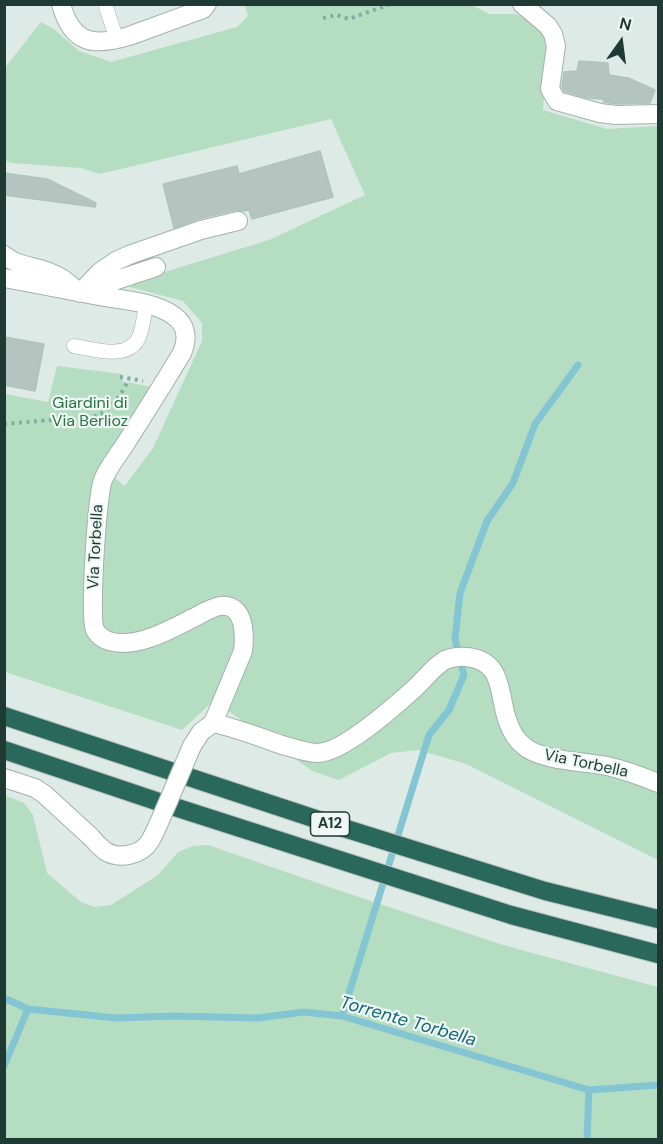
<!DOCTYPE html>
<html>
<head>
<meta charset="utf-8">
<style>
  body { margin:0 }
  #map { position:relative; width:663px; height:1144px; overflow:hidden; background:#deeae5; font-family:"DM Sans",sans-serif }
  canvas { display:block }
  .frame { position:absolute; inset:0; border:6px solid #1f3a33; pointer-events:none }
  .north { position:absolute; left:591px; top:12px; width:60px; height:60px; -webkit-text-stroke:4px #eef7f3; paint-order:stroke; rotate:14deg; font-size:16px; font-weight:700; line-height:24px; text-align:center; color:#1f3a33 }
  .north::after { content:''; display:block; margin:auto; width:21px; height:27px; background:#1f3a33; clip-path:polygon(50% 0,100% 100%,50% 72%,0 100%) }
</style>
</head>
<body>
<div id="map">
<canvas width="663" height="1144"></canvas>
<div class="frame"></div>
<div class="north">N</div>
</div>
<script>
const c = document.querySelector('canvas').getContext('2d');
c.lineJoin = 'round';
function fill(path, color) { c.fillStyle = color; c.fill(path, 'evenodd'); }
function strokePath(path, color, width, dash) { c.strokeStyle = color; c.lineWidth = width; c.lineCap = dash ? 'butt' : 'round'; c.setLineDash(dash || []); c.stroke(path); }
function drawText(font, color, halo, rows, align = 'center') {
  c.font = font + ' "DM Sans",sans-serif'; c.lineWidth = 4.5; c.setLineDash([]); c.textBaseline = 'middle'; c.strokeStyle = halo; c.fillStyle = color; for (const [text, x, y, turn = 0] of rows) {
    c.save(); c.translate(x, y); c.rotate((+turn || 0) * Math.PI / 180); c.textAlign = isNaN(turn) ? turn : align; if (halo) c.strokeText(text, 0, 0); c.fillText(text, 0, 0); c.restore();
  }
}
fill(new Path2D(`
  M 245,5 L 472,5 L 489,14 L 515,14 L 539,23 L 550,51 L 545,79 L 543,110 L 607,129 L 658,126 L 658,860 L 466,764 L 419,750 L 391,753 L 339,780 L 312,771 L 230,712 L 209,705 L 182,730 L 5,672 L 5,394 L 48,402 L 57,366 L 122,374 L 122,381 L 156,388 L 100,467 L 125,486 L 153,448 L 202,341 L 202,323 L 183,301 L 122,285 L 269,240 L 365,195 L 331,119 L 100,174 L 81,168 L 11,163 L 5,160 L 4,69 L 41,22 L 55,30 L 79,51 L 111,62 L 237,27 L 248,16 Z
  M 4,795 L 24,803 L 33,815 L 47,873 L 81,902 L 94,907 L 111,905 L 158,875 L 178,852 L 193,846 L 208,845 L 335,889 L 503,945 L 658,987 L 658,1139 L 5,1139 Z`), '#b5ddc1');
strokePath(new Path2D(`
  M 4,998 L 28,1009 L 116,1018 L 173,1016 L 258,1018 L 304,1012 L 342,1016 L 589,1090 L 658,1085
  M 342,1016 L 429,735 L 449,710 L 464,675 L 455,639 L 460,593 L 487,521 L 513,483 L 535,424 L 578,365
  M 4,1066 L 28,1009
  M 587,1140 L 589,1090`), '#83c5d3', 7);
const building = new Path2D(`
  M 579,61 L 608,63 L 609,75 L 628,78 L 655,90 L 650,103 L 617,104 L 604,102 L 603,99 L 587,98 L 564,91 L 562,87 L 564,72 L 577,71 Z
  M 320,151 L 333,197 L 252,219 L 249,210 L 243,211 L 236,210 L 198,219 L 174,228 L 163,184 L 237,166 L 239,174 Z
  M 4,173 L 47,179 L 96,203 L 95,207 L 4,195 Z
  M 4,337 L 44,344 L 35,391 L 4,385 Z`);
fill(building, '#b3c5be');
strokePath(building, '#b0c4bc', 1.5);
const lane = new Path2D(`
  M 105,4 L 117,40
  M 74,346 C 93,349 129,361 139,337 C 143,328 144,315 146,305`);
const street = new Path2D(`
  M 61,4 C 72,44 93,47 129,36 L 203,9 L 207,4
  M 522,4 L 548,26 L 553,34 L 556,46 L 550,89 L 557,101 L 600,113 L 616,115 L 658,114
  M 4,255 C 18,267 36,266 51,273 C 61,276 68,283 76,290
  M 4,278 C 36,284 68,290 99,296 C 122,300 156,302 174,316 C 187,325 188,339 182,353 C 165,381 147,410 129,438 C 121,452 109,465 103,480 C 97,495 89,618 95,630 C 98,635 103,639 109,641 C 135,649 168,631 191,619 C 200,615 209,608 220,606 C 245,603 245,634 243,651 L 213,723 L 201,732 L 192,746
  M 84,291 L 156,267
  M 80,293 L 100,272 L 116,261 L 129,255 L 201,230 L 238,221
  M 213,723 C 237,728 259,737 282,745 C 294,748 306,753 318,753 C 344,752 395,706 415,688 C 425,679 433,667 445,660 C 452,657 459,656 467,657 C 504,661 498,693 507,719 C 510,729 516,740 524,746 C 538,760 586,762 607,766 C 625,770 641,776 658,783
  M 4,778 L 35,788 L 44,794 L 91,837`);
const highway = new Path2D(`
  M 4,716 L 334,825 L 545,891 L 658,919
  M 4,750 L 156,801 L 511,915 L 658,954`);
strokePath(lane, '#a1b2ac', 15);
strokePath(street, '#a1b2ac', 20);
strokePath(highway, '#bcc4c2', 20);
strokePath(new Path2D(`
  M 323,18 L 337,15 L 349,19 L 391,4
  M 120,377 L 143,381
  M 4,424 L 97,416 C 114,408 121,394 129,379`), '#7dafa0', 4, [3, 4.5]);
strokePath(lane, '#fff', 14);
strokePath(street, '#fff', 18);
strokePath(highway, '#2a685c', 18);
const streetBridge = new Path2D(`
  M 91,837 C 95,842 100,847 105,851 C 119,860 142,855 150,841 C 157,829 162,815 168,802 C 176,783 184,765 192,746`);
strokePath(streetBridge, '#a1b2ac', 20, []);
strokePath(streetBridge, '#fff', 18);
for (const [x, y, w] of [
  [330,824,39]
]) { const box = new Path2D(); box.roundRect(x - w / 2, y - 12, w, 24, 4.5); c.fillStyle = '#eef7f3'; c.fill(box); strokePath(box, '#1f3a33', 1.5); }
drawText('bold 15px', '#1f3a33', null, [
  ["A12",330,824]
]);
drawText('16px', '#287346', '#eef7f3', [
  ["Giardini di",90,404],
  ["Via Berlioz",90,422]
]);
drawText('16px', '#1f3a33', '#eef7f3', [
  ["Via Torbella",96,547,-87],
  ["Via Torbella",586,764,12]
]);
drawText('italic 18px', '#176778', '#eef7f3', [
  ["Torrente Torbella",408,1022,16]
]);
</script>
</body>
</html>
